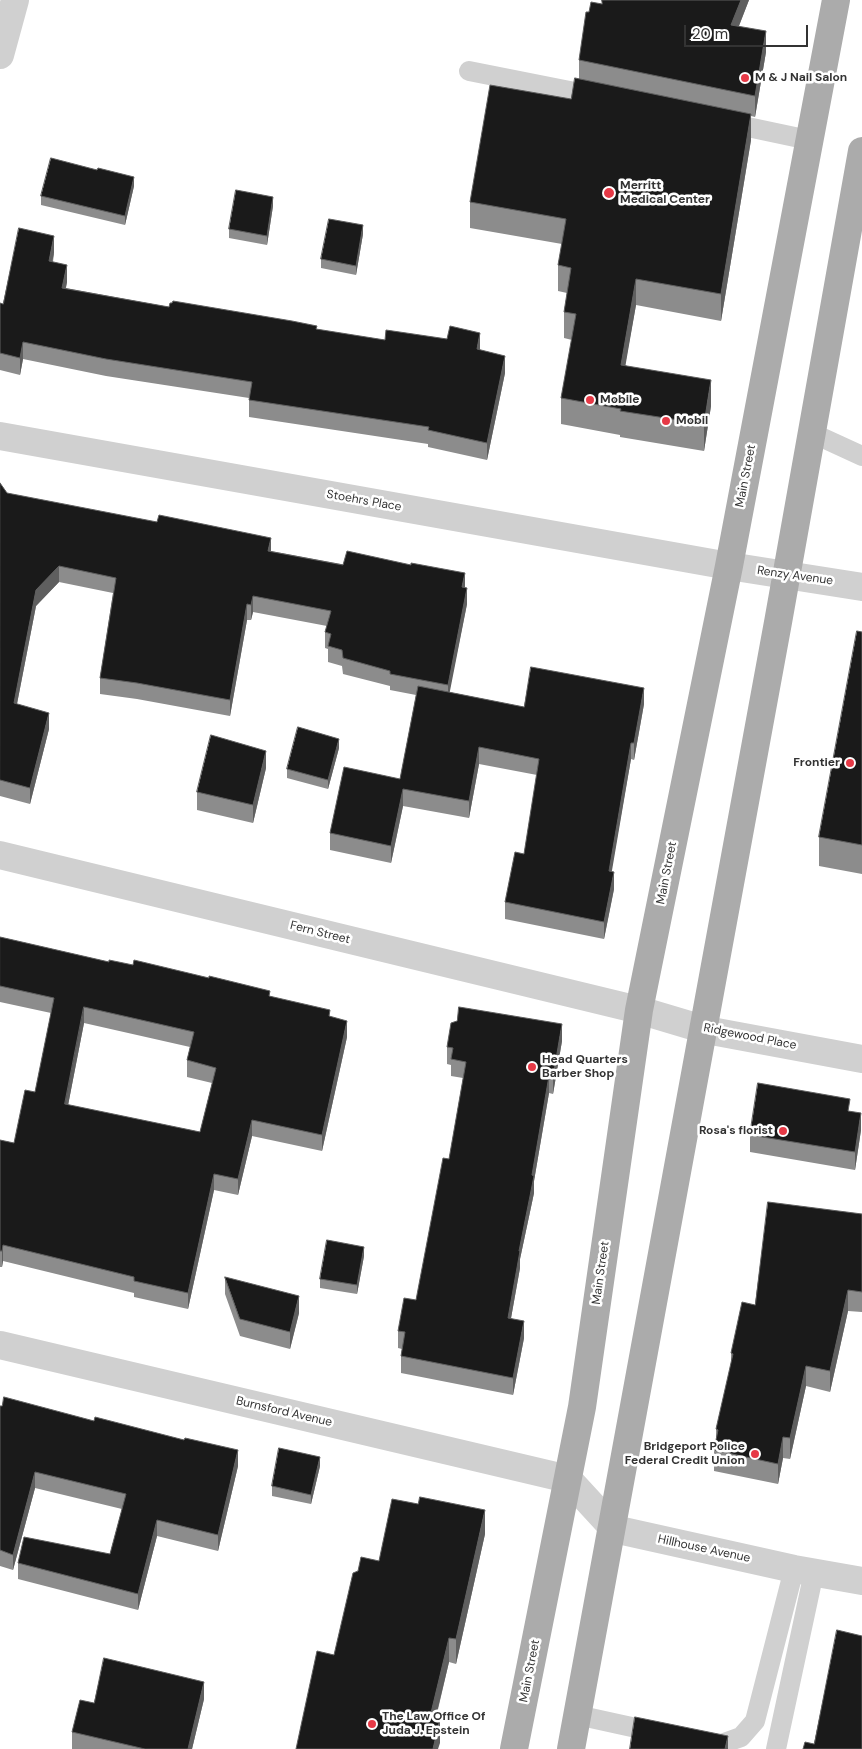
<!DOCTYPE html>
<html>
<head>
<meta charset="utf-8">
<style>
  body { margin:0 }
  #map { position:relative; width:862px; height:1749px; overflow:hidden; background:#fff; font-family:"DM Sans",sans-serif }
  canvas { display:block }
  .scale { position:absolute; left:684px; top:25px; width:124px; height:22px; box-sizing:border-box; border:2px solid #333; border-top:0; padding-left:6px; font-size:15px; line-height:18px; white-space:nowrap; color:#333; -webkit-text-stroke:4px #fff; paint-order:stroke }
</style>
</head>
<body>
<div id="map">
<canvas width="862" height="1749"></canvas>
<div class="scale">20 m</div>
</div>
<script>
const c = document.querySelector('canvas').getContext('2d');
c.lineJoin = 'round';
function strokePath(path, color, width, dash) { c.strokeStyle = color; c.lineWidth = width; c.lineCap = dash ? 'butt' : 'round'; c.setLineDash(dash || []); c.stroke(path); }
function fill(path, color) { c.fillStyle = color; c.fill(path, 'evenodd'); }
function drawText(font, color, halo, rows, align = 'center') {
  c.font = font + ' "DM Sans",sans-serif'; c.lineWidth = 5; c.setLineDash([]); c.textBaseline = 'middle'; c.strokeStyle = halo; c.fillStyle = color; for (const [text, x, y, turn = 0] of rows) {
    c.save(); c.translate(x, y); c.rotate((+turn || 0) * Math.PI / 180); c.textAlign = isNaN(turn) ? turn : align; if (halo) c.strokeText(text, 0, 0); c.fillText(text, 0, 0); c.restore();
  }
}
strokePath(new Path2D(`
  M 469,71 L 600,97
  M 724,122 L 809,140
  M 812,433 L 862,456
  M 577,1715 L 659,1733
  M 702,1743 L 716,1746 L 741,1737 L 755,1721 L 794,1569
  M 776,1749 L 814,1572`), '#d0d0d0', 20);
strokePath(new Path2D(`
  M 0,55 L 15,0
  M 0,436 L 729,566 L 862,587
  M 0,855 L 639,1010 L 706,1030 L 862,1059
  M 0,1345 L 568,1479 L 614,1529 L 794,1569 L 862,1581`), '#d0d0d0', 28);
strokePath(new Path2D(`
  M 514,1749 L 582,1407 L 639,1010 L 729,566 L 836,0
  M 571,1749 C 673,1217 767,684 862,151`), '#ababab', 28);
fill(new Path2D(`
  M 749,0 L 739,26 L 766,52 L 755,117 L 751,116 L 751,140 L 721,321 L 636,305 L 625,365 L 711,406 L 704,451 L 620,437 L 620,435 L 561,424 L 561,398 L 572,340 L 564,338 L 564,312 L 567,293 L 558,291 L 558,265 L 562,244 L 470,228 L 470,202 L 571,99 L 579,79 L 579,60 L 589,12 L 602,4 Z
  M 134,186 L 125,225 L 41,205 L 41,196 Z
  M 273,206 L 267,245 L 229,238 L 229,229 Z
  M 363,234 L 356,275 L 321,268 L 321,259 Z
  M 54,253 L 53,262 L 67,282 L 66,288 L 169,307 L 385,340 L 480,350 L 505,373 L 487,460 L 428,447 L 428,444 L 249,417 L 249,398 L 106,376 L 23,359 L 20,375 L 0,370 L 0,303 L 3,304 Z
  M 0,483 L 7,493 L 271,551 L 465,587 L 467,604 L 449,692 L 524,707 L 644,704 L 634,760 L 631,759 L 611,872 L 614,889 L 604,939 L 505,919 L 505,902 L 524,854 L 537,775 L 479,764 L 469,818 L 403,806 L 391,863 L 330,850 L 330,833 L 400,779 L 416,695 L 390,690 L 390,686 L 343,674 L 342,666 L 328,662 L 328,649 L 325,648 L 325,632 L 327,626 L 253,612 L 251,620 L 247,620 L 230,716 L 137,699 L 100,694 L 100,678 L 113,593 L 59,582 L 36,606 L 17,704 L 49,729 L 30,804 L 0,796 Z
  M 862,632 L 862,874 L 819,866 L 819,837 Z
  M 339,748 L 328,789 L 287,778 L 287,769 Z
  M 266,768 L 253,823 L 197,810 L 197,792 Z
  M 0,937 L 109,962 L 270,996 L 330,1016 L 347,1037 L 322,1151 L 252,1136 L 238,1195 L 214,1190 L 188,1309 L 134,1297 L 134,1293 L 3,1261 L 2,1267 L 0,1267 L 0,1140 L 14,1143 L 35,1092 L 51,1013 L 0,1002 ZM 84,1023 L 190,1047 L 187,1060 L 187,1077 L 212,1083 L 200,1132 L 68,1105 Z
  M 562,1041 L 553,1094 L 549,1093 L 534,1181 L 534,1193 L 520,1259 L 520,1268 L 511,1318 L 524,1338 L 513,1395 L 401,1373 L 401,1356 L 402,1349 L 398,1348 L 398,1331 L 416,1300 L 449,1159 L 463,1078 L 451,1076 L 451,1065 L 447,1064 L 447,1047 Z
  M 850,1111 L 861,1130 L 855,1170 L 750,1152 L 750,1135 Z
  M 862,1214 L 862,1312 L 848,1311 L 830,1392 L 806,1386 L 790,1459 L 783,1458 L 778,1484 L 714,1471 L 714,1450 L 716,1443 L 716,1429 L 731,1365 L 731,1353 L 755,1305 Z
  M 364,1256 L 357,1294 L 320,1288 L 320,1279 Z
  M 225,1277 L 299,1313 L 290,1349 L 240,1336 L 225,1294 Z
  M 0,1406 L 238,1466 L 218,1551 L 157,1536 L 138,1610 L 18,1579 L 18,1563 L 110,1554 L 122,1509 L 35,1488 L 13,1570 L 0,1566 Z
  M 320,1466 L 311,1504 L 272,1496 L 272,1486 Z
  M 485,1534 L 456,1664 L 449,1662 L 436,1718 L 440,1743 L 334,1655 L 379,1561 Z
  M 204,1699 L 192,1749 L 72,1749 L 72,1732 L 94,1703 Z`), '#8c8c8c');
fill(new Path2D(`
  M 741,0 L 749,0 L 731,46 L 731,25 Z
  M 766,31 L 766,52 L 755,117 L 755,96 Z
  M 751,114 L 751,140 L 721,321 L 721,294 Z
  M 134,177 L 134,186 L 125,225 L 125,216 Z
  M 273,197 L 273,206 L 267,245 L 267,236 Z
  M 363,225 L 363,234 L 356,275 L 356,266 Z
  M 54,236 L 54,253 L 49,278 L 49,261 Z
  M 67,265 L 67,282 L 62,305 L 62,288 Z
  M 636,279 L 636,305 L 621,391 L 621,365 Z
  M 480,333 L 480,350 L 477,367 L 477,349 Z
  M 23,342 L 23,359 L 20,375 L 20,358 Z
  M 505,356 L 505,373 L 487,460 L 487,443 Z
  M 711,380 L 711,406 L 704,451 L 704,424 Z
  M 271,538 L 271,554 L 268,551 Z
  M 59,566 L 59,582 L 36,606 L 14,719 L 14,703 L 36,590 Z
  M 465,573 L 465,589 L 462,587 Z
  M 467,588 L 467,604 L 448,701 L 448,685 Z
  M 253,596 L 253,612 L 251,620 L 251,605 Z
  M 247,604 L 247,620 L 230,716 L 230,700 Z
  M 644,688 L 644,704 L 634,760 L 634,743 Z
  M 49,713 L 49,729 L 30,804 L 30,788 Z
  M 339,739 L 339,748 L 328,789 L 328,780 Z
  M 631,743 L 631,759 L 609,888 L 609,871 Z
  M 479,747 L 479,764 L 469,818 L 469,801 Z
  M 266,751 L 266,768 L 253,823 L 253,805 Z
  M 403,789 L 403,806 L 391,863 L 391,846 Z
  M 614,872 L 614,889 L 604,939 L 604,922 Z
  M 84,1007 L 84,1023 L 65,1121 L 65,1104 Z
  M 347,1021 L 347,1037 L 322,1151 L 322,1135 Z
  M 562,1024 L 562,1041 L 553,1094 L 553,1077 Z
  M 549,1076 L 549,1093 L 534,1181 L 534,1193 L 520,1259 L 520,1268 L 508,1335 L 508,1318 L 519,1251 Z
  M 861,1113 L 861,1130 L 855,1170 L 855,1152 Z
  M 252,1120 L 252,1136 L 238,1195 L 238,1179 Z
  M 214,1174 L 214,1190 L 188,1309 L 188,1293 Z
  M 3,1245 L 3,1261 L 2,1267 L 2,1251 Z
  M 364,1247 L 364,1256 L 357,1294 L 357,1285 Z
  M 848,1290 L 848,1311 L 830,1392 L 830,1371 Z
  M 299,1296 L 299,1313 L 290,1349 L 290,1332 Z
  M 524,1321 L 524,1338 L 513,1395 L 513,1378 Z
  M 806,1366 L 806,1386 L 790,1459 L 790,1438 Z
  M 783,1437 L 783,1458 L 778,1484 L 778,1464 Z
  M 238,1450 L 238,1466 L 218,1551 L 218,1535 Z
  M 320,1457 L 320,1466 L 311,1504 L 311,1495 Z
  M 35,1472 L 35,1488 L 13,1570 L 13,1555 Z
  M 485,1510 L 485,1534 L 456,1664 L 456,1639 Z
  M 157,1520 L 157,1536 L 138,1610 L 138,1594 Z
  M 449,1638 L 449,1662 L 430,1741 L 430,1717 Z
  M 204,1682 L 204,1699 L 192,1749 L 188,1749 Z
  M 440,1719 L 440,1743 L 438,1749 L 433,1749 Z
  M 728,1736 L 728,1749 L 725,1749 Z`), '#5f5f5f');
const building = new Path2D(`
  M 602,0 L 741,0 L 731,25 L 766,31 L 755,96 L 579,60 L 586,12 L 589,12 L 591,2 L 602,4 Z
  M 575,78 L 751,114 L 721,294 L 636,279 L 621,365 L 711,380 L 704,424 L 620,411 L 621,409 L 561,398 L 576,314 L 564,312 L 571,268 L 558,265 L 566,219 L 470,202 L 490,85 L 571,99 Z
  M 51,158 L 97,170 L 98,168 L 134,177 L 125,216 L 41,196 Z
  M 236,190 L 273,197 L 267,236 L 229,229 Z
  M 329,219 L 363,225 L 356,266 L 321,259 Z
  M 19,228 L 54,236 L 49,261 L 67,265 L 62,288 L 169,307 L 170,303 L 172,303 L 173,301 L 292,321 L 317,326 L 316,329 L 385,340 L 386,330 L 447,339 L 450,326 L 480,333 L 477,349 L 505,356 L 487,443 L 428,430 L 429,427 L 249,400 L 252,382 L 106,359 L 23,342 L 20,358 L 0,353 L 0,303 L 3,304 Z
  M 0,483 L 7,493 L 157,522 L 159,515 L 271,538 L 268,551 L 343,565 L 347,551 L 411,565 L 411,563 L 465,573 L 462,587 L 467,588 L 448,685 L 390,674 L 390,671 L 343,658 L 342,650 L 328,646 L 331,634 L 325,632 L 331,611 L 253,596 L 251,605 L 247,604 L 230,700 L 137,683 L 100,678 L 116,578 L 59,566 L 36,590 L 14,703 L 49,713 L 30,788 L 0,780 Z
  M 857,631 L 862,632 L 862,845 L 819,837 Z
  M 531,667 L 644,688 L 634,743 L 631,743 L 609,871 L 614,872 L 604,922 L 505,902 L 515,852 L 524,854 L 539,759 L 479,747 L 469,801 L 403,789 L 391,846 L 330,833 L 344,767 L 400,779 L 418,686 L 524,707 Z
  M 298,727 L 339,739 L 328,780 L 287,769 Z
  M 211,735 L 266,751 L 253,805 L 197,792 Z
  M 0,937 L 109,962 L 109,960 L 133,965 L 134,960 L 209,978 L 209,976 L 270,991 L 269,996 L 330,1010 L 329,1016 L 347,1021 L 322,1135 L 252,1120 L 238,1179 L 214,1174 L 188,1293 L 134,1281 L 134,1277 L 3,1245 L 2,1251 L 0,1251 L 0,1140 L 14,1143 L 25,1090 L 35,1092 L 54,998 L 0,986 ZM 84,1007 L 194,1032 L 187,1060 L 216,1068 L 200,1132 L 65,1104 Z
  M 459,1007 L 562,1024 L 553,1077 L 549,1076 L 532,1175 L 534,1176 L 519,1251 L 520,1251 L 508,1318 L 524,1321 L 513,1378 L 401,1356 L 405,1332 L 398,1331 L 404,1298 L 416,1300 L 443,1158 L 449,1159 L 466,1062 L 451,1059 L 453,1048 L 447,1047 L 451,1023 L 457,1021 Z
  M 758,1083 L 850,1099 L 848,1111 L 861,1113 L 855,1152 L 750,1135 Z
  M 768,1202 L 862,1214 L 862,1292 L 848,1290 L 830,1371 L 806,1366 L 790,1438 L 783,1437 L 778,1464 L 714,1450 L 718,1430 L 716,1429 L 733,1354 L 731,1353 L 742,1302 L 755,1305 Z
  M 327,1240 L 364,1247 L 357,1285 L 320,1279 Z
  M 225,1277 L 299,1296 L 290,1332 L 240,1319 Z
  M 4,1397 L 94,1421 L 95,1417 L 184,1440 L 185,1438 L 238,1450 L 218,1535 L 157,1520 L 138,1594 L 18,1563 L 24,1537 L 110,1554 L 126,1494 L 35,1472 L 13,1555 L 0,1550 L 0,1406 L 2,1406 Z
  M 279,1448 L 320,1457 L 311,1495 L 272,1486 Z
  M 420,1497 L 485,1510 L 456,1639 L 449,1638 L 430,1717 L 440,1719 L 433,1749 L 296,1749 L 317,1651 L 334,1655 L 353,1573 L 358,1571 L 361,1557 L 379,1561 L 392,1499 L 418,1504 Z
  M 837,1630 L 862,1636 L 862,1749 L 803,1749 L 805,1742 L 814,1744 Z
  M 104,1658 L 204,1682 L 188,1749 L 145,1749 L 72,1732 L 80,1700 L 94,1703 Z
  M 635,1717 L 728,1736 L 725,1749 L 630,1749 Z`);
fill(building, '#1a1a1a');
strokePath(building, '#5f5f5f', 1);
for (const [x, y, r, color] of [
  [745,78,5,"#e63946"],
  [609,193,6,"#e63946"],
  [590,400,5,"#e63946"],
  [666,421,5,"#e63946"],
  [850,763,5,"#e63946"],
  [532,1067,5,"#e63946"],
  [783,1131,5,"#e63946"],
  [755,1454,5,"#e63946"],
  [372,1724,5,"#e63946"]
]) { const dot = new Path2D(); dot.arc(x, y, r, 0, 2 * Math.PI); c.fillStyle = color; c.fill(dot); strokePath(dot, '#fff', 2); }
drawText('bold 12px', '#333', '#fff', [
  ["M & J Nail Salon",755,78],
  ["Merritt",620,186],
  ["Medical Center",620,200],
  ["Mobile",600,400],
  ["Mobil",676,421],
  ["Frontier",840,763,"right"],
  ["Head Quarters",542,1060],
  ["Barber Shop",542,1074],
  ["Rosa's florist",773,1131,"right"],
  ["Bridgeport Police",745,1447,"right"],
  ["Federal Credit Union",745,1461,"right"],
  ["The Law Office Of",382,1717],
  ["Juda J. Epstein",382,1731]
], 'left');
drawText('12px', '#333', '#fff', [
  ["Main Street",746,476,-79],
  ["Stoehrs Place",364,501,10],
  ["Renzy Avenue",795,576,8],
  ["Main Street",667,873,-79],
  ["Fern Street",320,933,14],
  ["Ridgewood Place",750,1037,11],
  ["Main Street",601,1273,-82],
  ["Burnsford Avenue",284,1412,13],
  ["Hillhouse Avenue",704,1549,12],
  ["Main Street",530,1671,-79]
]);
</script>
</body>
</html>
